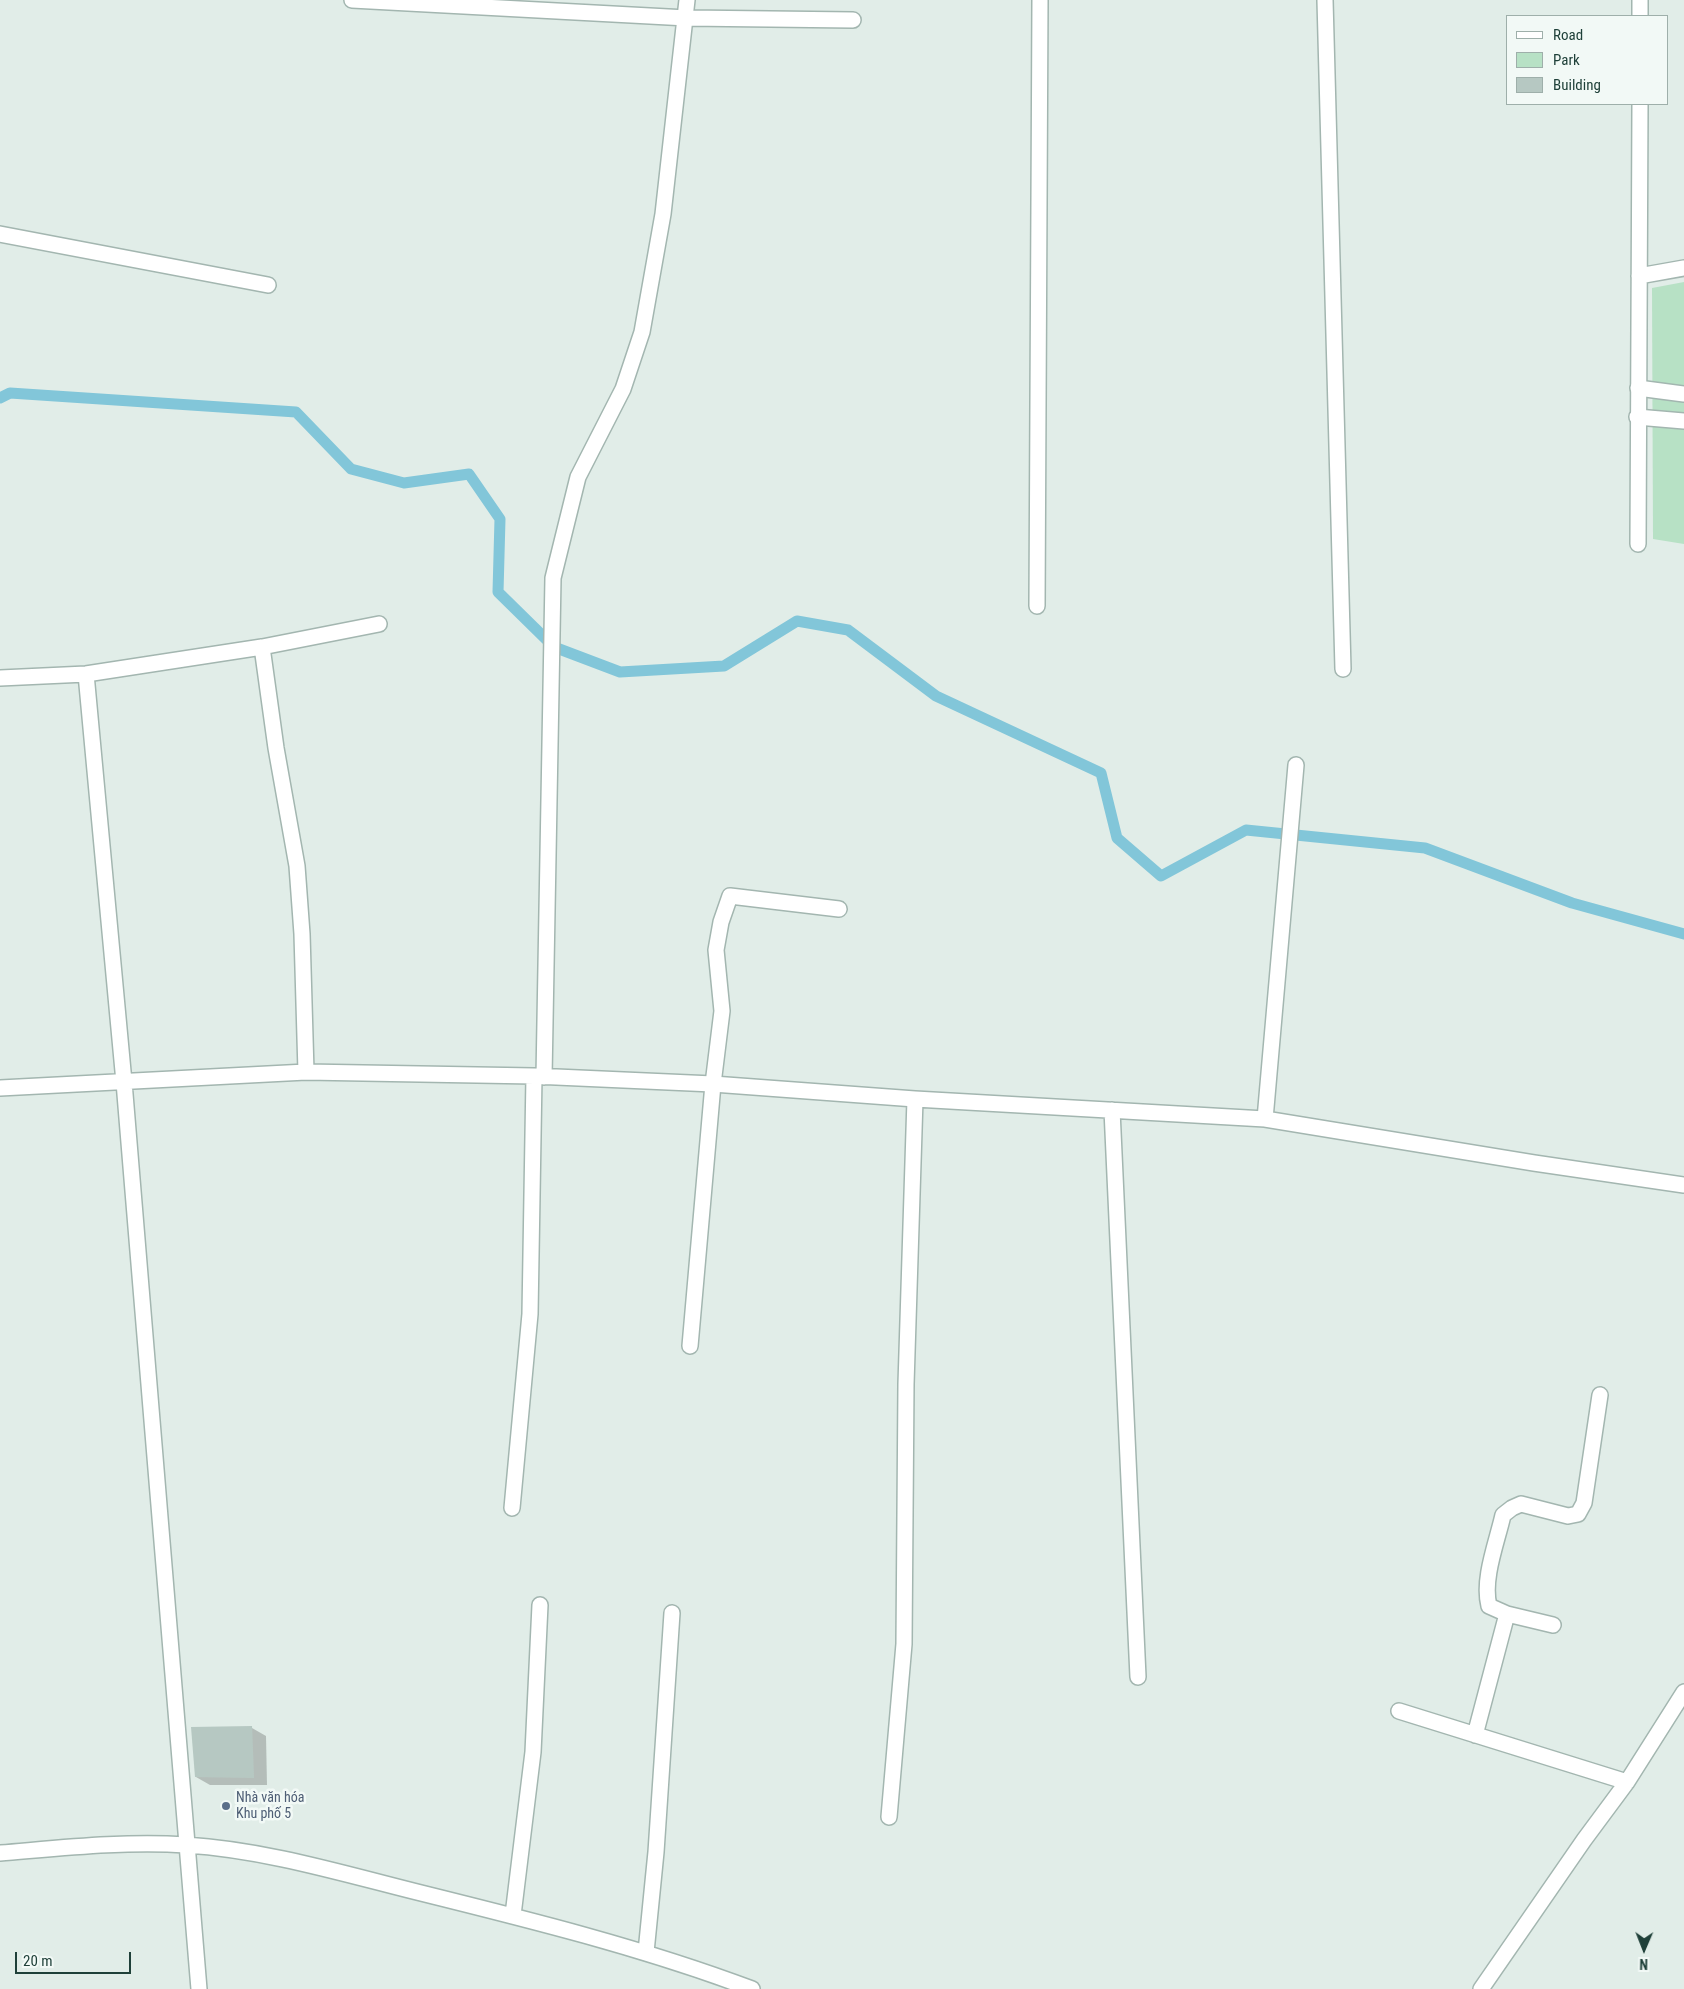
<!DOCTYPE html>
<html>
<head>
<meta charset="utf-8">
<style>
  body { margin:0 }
  #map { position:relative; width:1684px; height:1989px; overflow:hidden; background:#e1ede8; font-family:"Roboto Condensed",sans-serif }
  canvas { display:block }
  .legend { position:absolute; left:1506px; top:15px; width:162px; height:90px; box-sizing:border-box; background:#f2f9f6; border:1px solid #9eafaa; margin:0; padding:6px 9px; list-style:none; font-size:15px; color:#1f4039 }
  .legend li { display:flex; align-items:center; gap:10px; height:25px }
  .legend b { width:25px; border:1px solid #9eafaa }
  .north { position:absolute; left:1619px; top:1924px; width:50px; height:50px; -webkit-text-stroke:4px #f2f9f6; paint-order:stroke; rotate:181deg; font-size:14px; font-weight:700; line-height:20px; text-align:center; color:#1f4039 }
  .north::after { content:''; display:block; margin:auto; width:18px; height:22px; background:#1f4039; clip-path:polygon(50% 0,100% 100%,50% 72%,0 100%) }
  .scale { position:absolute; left:15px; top:1952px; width:116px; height:22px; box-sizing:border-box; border:2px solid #1f4039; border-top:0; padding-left:6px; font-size:15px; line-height:18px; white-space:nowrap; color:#1f4039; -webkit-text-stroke:4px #f2f9f6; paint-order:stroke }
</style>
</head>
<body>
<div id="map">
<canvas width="1684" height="1989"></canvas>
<ul class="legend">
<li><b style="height:6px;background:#fff"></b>Road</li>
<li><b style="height:14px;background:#b7e1c5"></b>Park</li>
<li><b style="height:14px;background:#b6c8c2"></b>Building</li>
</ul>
<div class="north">N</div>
<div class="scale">20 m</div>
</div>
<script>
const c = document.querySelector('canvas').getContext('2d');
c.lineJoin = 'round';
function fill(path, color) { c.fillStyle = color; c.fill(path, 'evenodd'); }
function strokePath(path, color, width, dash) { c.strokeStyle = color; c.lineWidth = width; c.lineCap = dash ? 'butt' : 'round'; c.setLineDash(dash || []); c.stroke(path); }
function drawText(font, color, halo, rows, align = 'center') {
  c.font = font + ' "Roboto Condensed",sans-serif'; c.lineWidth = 5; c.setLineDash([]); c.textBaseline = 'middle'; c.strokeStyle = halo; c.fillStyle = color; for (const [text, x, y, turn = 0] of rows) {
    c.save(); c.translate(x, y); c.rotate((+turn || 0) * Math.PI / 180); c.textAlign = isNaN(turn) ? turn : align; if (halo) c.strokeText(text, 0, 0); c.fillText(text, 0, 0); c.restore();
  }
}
fill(new Path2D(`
  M 1684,282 L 1684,544 L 1653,539 L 1652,288 Z`), '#b7e1c5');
fill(new Path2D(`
  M 252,1728 L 266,1736 L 267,1785 L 210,1785 L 196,1777 Z`), '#0003');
strokePath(new Path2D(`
  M 0,398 L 10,393 L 296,412 L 351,469 L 404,483 L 469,474 L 500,519 L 498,592 L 554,647 L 620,672 L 724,666 L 797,621 L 848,630 L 936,696 L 1101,773 L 1117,838 L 1161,876 L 1246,830 L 1425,848 L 1572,903 L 1684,934`), '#82c6d9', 11);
fill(new Path2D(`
  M 252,1726 L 254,1778 L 195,1777 L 191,1727 Z`), '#b6c8c2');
const lane = new Path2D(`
  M 1638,388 L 1684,394
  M 1637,417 L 1684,421
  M 690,1346 L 713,1084 L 722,1011 L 716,950 L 721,922 L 730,896 L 839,909`);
const street = new Path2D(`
  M 352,0 L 687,18 L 853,20
  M 1325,0 L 1343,669
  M 1640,16 L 1640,0
  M 0,234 L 268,285
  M 1639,276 L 1684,268
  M 1638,544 L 1640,104
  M 1037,606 L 1040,0
  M 262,647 L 276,748 L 297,866 L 302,934 L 306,1072
  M 86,674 L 124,1082 L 199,1989
  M 0,678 L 86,674 L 262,647 L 379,624
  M 544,1077 L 553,578 L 578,477 L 623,389 L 642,332 L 663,214 L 687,0
  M 0,1088 L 306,1072 L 534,1076 L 713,1084 L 915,1099 L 1265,1119 L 1534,1163 L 1684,1185
  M 1112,1110 L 1138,1677
  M 1265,1119 L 1296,765
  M 512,1508 L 530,1314 L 534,1076
  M 1507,1614 L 1553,1625
  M 1399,1711 L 1627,1782
  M 1475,1735 L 1507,1614 L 1489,1606 C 1482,1579 1497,1542 1503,1515 L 1512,1508 L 1521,1504 L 1568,1516 L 1578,1514 L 1584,1503 L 1600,1395
  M 889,1817 L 904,1644 L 906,1384 L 915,1099
  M 0,1853 C 62,1848 124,1841 186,1845 C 265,1850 341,1873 417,1892 C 530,1920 643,1948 752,1989
  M 513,1915 L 533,1752 L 540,1605
  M 646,1952 L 656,1852 L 672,1613
  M 1481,1989 L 1584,1840 L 1627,1782 L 1684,1692`);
strokePath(lane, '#a3b6b0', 18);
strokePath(street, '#a3b6b0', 18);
strokePath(lane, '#fff', 15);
strokePath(street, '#fff', 15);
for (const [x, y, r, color] of [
  [226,1806,5,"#5c6f8a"]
]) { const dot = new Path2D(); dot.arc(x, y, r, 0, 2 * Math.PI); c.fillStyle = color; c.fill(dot); strokePath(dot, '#f2f9f6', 2); }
drawText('14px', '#4e5e75', '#f2f9f6', [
  ["Nhà văn hóa",236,1798],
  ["Khu phố 5",236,1814]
], 'left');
</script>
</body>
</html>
